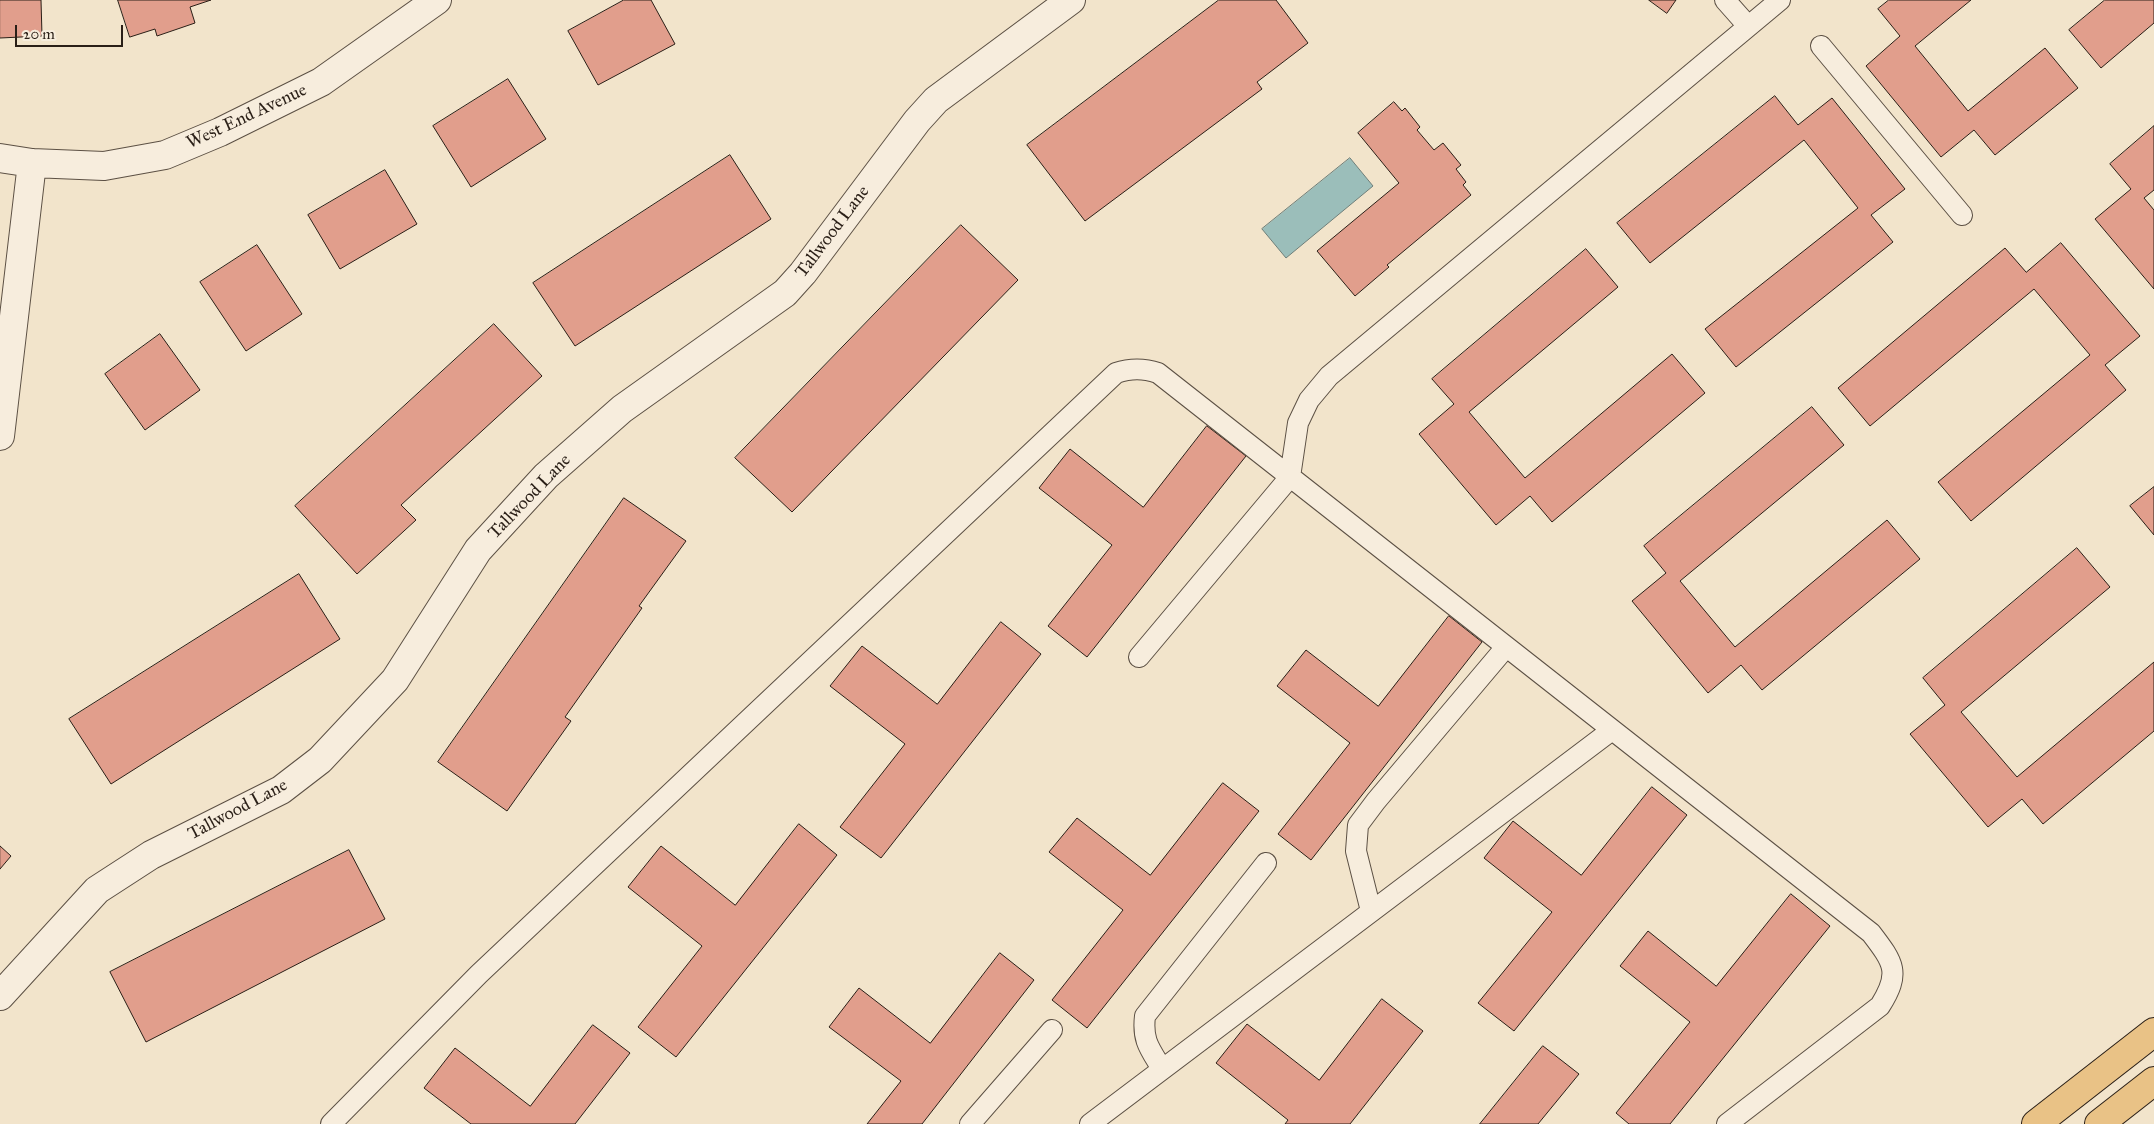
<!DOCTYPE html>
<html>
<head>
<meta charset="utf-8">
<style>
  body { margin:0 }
  #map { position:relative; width:2154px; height:1124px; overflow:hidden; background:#f2e4cb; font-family:"IM FELL Great Primer",serif }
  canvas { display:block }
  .scale { position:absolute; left:15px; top:25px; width:108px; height:22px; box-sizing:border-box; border:2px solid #2a1f17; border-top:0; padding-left:6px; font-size:15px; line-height:18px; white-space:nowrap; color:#2a1f17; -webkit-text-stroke:4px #f7eddd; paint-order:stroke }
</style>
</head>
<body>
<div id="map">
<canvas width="2154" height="1124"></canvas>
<div class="scale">20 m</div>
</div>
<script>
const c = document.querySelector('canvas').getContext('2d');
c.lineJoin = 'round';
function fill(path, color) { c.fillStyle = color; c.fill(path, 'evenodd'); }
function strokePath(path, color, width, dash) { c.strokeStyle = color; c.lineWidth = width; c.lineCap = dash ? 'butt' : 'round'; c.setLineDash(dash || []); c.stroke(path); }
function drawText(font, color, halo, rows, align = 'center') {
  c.font = font + ' "IM FELL Great Primer",serif'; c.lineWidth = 4.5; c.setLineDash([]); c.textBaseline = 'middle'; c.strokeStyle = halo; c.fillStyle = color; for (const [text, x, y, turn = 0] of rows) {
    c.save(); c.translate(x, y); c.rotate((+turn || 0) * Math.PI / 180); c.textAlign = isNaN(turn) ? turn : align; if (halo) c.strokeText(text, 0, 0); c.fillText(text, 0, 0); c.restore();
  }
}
const water = new Path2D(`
  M 1350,158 L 1373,186 L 1286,258 L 1262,229 Z`);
fill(water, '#9bbeba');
strokePath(water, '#6e7e79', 1);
const building = new Path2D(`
  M 0,0 L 41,0 L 42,36 L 0,38 Z
  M 118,0 L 211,0 L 190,7 L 195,23 L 157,36 L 155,29 L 130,37 Z
  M 624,0 L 651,0 L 675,44 L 598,85 L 568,31 Z
  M 1219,0 L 1276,0 L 1308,43 L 1257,82 L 1262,89 L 1085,221 L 1027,145 Z
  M 1649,0 L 1676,0 L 1667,13 Z
  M 1889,0 L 1971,0 L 1915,46 L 1968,111 L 2045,48 L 2078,88 L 1995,155 L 1974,130 L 1941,157 L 1866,66 L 1900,36 L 1878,9 Z
  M 2105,0 L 2154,0 L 2154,23 L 2101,68 L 2069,30 Z
  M 508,79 L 546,139 L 471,187 L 433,126 Z
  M 1775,96 L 1798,125 L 1832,98 L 1905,189 L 1871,215 L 1893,242 L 1736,367 L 1705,329 L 1858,208 L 1804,140 L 1650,263 L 1617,223 Z
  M 1394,102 L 1402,111 L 1405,108 L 1420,127 L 1417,130 L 1434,150 L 1443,143 L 1461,165 L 1456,169 L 1466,182 L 1463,185 L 1471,195 L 1387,265 L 1389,267 L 1355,296 L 1317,251 L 1399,183 L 1358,133 Z
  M 2154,126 L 2154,190 L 2144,198 L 2154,210 L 2154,289 L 2095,219 L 2131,189 L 2110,164 Z
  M 730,155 L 771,219 L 575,346 L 533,283 Z
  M 385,170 L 417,224 L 340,269 L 308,215 Z
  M 961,225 L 1018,280 L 792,512 L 735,458 Z
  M 2061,243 L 2140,336 L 2105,365 L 2126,390 L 1971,521 L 1938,482 L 2090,355 L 2034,289 L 1870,426 L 1838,388 L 2005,248 L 2026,272 Z
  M 257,245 L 302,314 L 246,351 L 200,282 Z
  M 1586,249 L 1618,287 L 1469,412 L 1525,478 L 1672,354 L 1705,393 L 1552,522 L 1530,496 L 1496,525 L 1419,434 L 1454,404 L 1432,379 Z
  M 494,324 L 542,376 L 401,505 L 416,520 L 357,574 L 295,506 Z
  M 160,334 L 200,390 L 145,430 L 105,374 Z
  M 1812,407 L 1844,445 L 1680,581 L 1735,647 L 1887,520 L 1920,559 L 1762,690 L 1741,665 L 1708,693 L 1632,601 L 1666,573 L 1644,546 Z
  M 1207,426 L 1246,456 L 1087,657 L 1048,626 L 1112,545 L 1039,488 L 1070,449 L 1143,507 Z
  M 2154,487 L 2154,535 L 2130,506 Z
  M 624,498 L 686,541 L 639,606 L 642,608 L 565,717 L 571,721 L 507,811 L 438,762 Z
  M 2077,548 L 2110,587 L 1961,712 L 2017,777 L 2154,662 L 2154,731 L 2043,824 L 2022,799 L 1988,827 L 1910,734 L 1945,705 L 1923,678 Z
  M 299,574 L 340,639 L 111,784 L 69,719 Z
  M 1449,616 L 1482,642 L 1311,860 L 1278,834 L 1350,743 L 1277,686 L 1306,650 L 1378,706 Z
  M 1001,622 L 1041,654 L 881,858 L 840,827 L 905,744 L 830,686 L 862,646 L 937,704 Z
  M 1223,783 L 1259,811 L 1087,1028 L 1052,1000 L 1123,910 L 1049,852 L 1077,818 L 1150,875 Z
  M 1652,787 L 1687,815 L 1514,1031 L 1478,1003 L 1552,912 L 1484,858 L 1513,821 L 1581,875 Z
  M 799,824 L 837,855 L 676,1057 L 638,1027 L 702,946 L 628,887 L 661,846 L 735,905 Z
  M 0,846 L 11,856 L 0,869 Z
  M 349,850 L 385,919 L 146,1042 L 110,972 Z
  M 1791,894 L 1830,926 L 1670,1124 L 1629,1124 L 1616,1113 L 1690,1022 L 1620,966 L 1648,931 L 1716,986 Z
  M 1000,953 L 1034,980 L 922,1124 L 867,1124 L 901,1081 L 829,1027 L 859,988 L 930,1043 Z
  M 1382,999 L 1423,1031 L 1350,1124 L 1285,1124 L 1288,1120 L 1216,1063 L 1247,1024 L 1319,1080 Z
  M 593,1025 L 630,1053 L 575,1124 L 471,1124 L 424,1088 L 455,1048 L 530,1106 Z
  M 1543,1046 L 1579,1074 L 1538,1124 L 1480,1124 Z`);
fill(building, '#e19e8c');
strokePath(building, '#2a1f17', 1);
const lane = new Path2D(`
  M 1725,0 L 1748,26
  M 1821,46 L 1962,215
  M 1139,657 L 1290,477 L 1298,423 L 1309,400 L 1329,376 L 1780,0
  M 1371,911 L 1356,851 L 1358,825 L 1376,801 L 1506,647
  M 1162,1069 C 1150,1049 1142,1041 1145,1016 L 1266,863
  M 331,1124 L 479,974 L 1116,373 C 1131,368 1143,368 1158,373 L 1871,933 C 1894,963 1901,973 1880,1006 L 1727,1124
  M 970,1124 L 1052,1030
  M 1090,1124 L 1612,730`);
const street = new Path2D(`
  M 0,158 L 32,163 L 104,166 L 165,155 L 220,132 L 321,82 L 437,0
  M 0,436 L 32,163
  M 0,996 L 97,890 L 151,855 L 281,790 L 320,760 L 395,680 L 478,550 L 546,476 L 622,409 L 785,293 L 803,273 L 917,121 L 936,100 L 1071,0`);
const highway = new Path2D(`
  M 2036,1124 L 2154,1032
  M 2099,1124 L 2154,1081`);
strokePath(lane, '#5c5044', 22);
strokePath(street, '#5c5044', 30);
strokePath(highway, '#2a1f17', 30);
strokePath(lane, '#f7eddd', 20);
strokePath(street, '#f7eddd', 28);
strokePath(highway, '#e9c286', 28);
drawText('18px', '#2a1f17', '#f7eddd', [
  ["West End Avenue",247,117,-25],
  ["Tallwood Lane",833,232,-53],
  ["Tallwood Lane",530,497,-46],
  ["Tallwood Lane",238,810,-28]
]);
</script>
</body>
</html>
